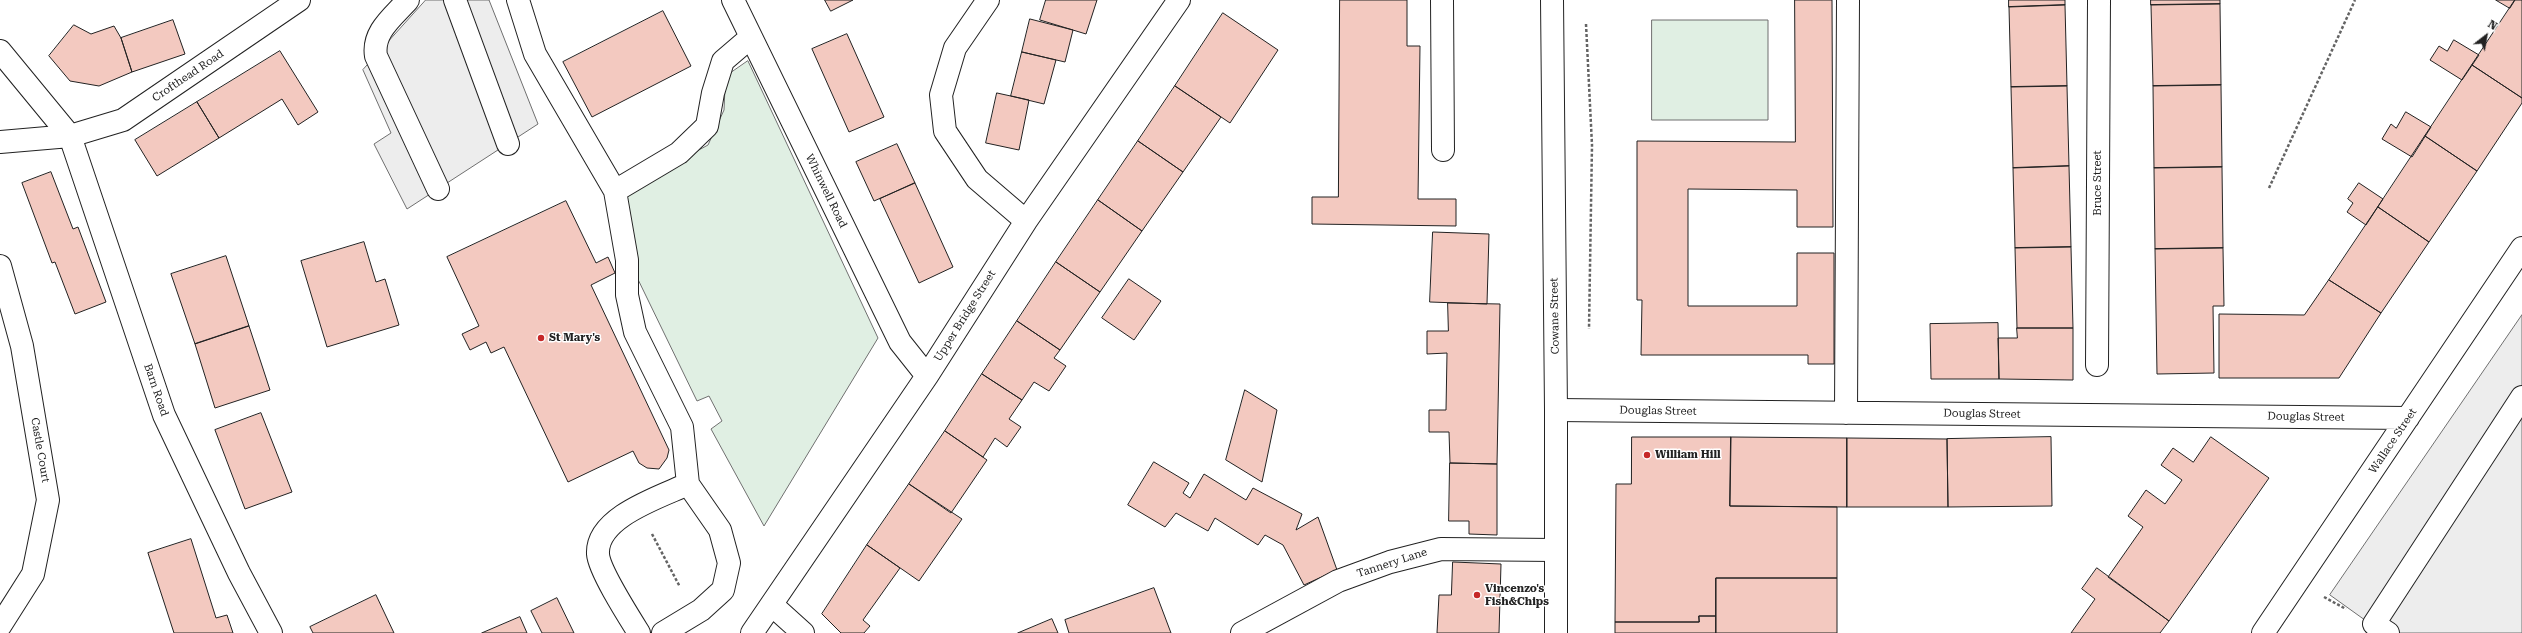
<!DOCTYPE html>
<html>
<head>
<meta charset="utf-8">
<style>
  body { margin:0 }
  #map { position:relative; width:2522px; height:633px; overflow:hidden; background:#fff; font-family:"Roboto Serif",serif }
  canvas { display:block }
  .north { position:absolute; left:2466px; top:16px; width:40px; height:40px; -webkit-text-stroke:3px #fff; paint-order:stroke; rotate:31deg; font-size:11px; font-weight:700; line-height:16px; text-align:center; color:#222 }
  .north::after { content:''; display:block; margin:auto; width:14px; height:18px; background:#222; clip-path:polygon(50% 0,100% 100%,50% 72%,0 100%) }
</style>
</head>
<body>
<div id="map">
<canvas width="2522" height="633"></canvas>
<div class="north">N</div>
</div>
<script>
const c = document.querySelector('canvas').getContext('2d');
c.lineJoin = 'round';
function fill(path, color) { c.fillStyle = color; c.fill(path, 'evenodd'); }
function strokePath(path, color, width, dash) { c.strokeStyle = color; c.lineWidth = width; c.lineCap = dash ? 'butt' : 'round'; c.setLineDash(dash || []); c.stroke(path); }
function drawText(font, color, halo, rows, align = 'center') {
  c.font = font + ' "Roboto Serif",serif'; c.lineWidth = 3; c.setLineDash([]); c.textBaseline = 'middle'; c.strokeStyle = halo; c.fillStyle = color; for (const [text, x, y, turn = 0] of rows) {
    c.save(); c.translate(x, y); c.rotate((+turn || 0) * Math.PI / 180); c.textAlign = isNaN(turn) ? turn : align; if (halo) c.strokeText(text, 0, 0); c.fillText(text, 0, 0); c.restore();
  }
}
const green = new Path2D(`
  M 1652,20 L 1768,20 L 1768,120 L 1652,120 Z
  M 748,61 L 878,338 L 764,526 L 711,429 L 722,421 L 709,396 L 697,401 L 631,265 L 624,194 L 638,183 L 708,145 L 724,110 L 725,87 L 729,74 Z`);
fill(green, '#e0efe3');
strokePath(green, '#6f6f6f', 1);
const parking = new Path2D(`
  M 426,0 L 489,0 L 538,124 L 407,209 L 374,144 L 391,133 L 363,70 Z
  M 2522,315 L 2522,633 L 2383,633 L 2330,595 Z`);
fill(parking, '#ededed');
strokePath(parking, '#6f6f6f', 1);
const building = new Path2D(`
  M 825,0 L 853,0 L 831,11 Z
  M 1046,0 L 1097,0 L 1086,34 L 1040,20 Z
  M 1340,0 L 1407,0 L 1407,46 L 1420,46 L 1418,199 L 1456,199 L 1456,226 L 1312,224 L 1312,197 L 1338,197 Z
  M 1795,0 L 1832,0 L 1833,227 L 1797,227 L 1797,190 L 1688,189 L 1688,306 L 1797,306 L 1797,253 L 1834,253 L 1834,364 L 1808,364 L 1808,355 L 1641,355 L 1642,300 L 1637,300 L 1637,141 L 1795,142 Z
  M 2009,0 L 2065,0 L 2065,5 L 2009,7 Z
  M 2151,0 L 2220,0 L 2220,4 L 2151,5 Z
  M 2496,0 L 2515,0 L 2510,8 Z
  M 2515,0 L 2522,0 L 2522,98 L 2472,65 Z
  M 2220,4 L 2221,85 L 2153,86 L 2151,5 Z
  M 2065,5 L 2067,86 L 2011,87 L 2009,7 Z
  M 663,11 L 691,66 L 592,117 L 563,62 Z
  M 1223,13 L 1278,50 L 1230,123 L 1175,86 Z
  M 1030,19 L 1073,30 L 1065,62 L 1022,52 Z
  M 173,20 L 185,54 L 132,72 L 121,38 Z
  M 74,25 L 91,34 L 114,26 L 121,38 L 132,72 L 99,86 L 70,81 L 49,56 Z
  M 847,34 L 884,117 L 849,132 L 812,49 Z
  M 2454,40 L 2479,55 L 2462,80 L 2430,60 L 2439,46 L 2447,51 Z
  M 280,51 L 318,112 L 298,125 L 282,99 L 219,138 L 197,102 Z
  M 1022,52 L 1056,60 L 1044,104 L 1011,96 Z
  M 2472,65 L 2522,98 L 2522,103 L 2477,171 L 2425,136 Z
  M 2221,85 L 2222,167 L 2154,168 L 2153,86 Z
  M 1175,86 L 1221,117 L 1183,172 L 1138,141 Z
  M 2067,86 L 2069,166 L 2013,168 L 2011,87 Z
  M 997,93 L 1029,100 L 1019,150 L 986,143 Z
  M 197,102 L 219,138 L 157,176 L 135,140 Z
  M 2406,112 L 2431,127 L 2412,157 L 2382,139 L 2391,124 L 2396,128 Z
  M 2425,136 L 2477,171 L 2429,242 L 2378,207 Z
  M 1138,141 L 1183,172 L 1142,231 L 1098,200 Z
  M 897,144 L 915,183 L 874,201 L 856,162 Z
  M 2069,166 L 2071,247 L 2015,248 L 2013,168 Z
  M 2222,167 L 2223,248 L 2155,249 L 2154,168 Z
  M 51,172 L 73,229 L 78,227 L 106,302 L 75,314 L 55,262 L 52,263 L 22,183 Z
  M 915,183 L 953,267 L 919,283 L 880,199 Z
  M 2359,183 L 2383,199 L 2366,225 L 2347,212 L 2353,203 L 2348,199 Z
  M 1098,200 L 1142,231 L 1100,292 L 1056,262 Z
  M 566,201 L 596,263 L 608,257 L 615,273 L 591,285 L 669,450 L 667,458 L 659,469 L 647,468 L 639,463 L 633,451 L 568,482 L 504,347 L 491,353 L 486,342 L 470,350 L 462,334 L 479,326 L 447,257 Z
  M 2378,207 L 2429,242 L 2381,313 L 2329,280 Z
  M 1433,232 L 1489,234 L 1487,304 L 1430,302 Z
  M 364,242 L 376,282 L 385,279 L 399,325 L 327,347 L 301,261 Z
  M 2071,247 L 2073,328 L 2017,328 L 2015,248 Z
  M 2223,248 L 2224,306 L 2213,306 L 2214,373 L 2157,374 L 2155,249 Z
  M 226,256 L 249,326 L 195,344 L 171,274 Z
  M 1056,262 L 1100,292 L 1060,350 L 1017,321 Z
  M 1129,279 L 1161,301 L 1134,340 L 1102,318 Z
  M 2329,280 L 2381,313 L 2339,378 L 2219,378 L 2219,314 L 2304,315 Z
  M 1448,303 L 1500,304 L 1497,464 L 1450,463 L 1449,432 L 1429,432 L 1429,410 L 1446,410 L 1447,353 L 1427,354 L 1427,331 L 1448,331 Z
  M 1017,321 L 1060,350 L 1054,358 L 1066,366 L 1049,391 L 1034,382 L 1022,400 L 982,374 Z
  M 1998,323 L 1999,379 L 1931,379 L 1930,324 Z
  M 249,326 L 270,390 L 215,408 L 195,344 Z
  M 2017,328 L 2073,328 L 2073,380 L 1999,379 L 1998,338 L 2017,338 Z
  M 982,374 L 1022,400 L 1009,419 L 1021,427 L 1007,447 L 995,438 L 983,457 L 945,431 Z
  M 1245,390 L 1277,410 L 1262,482 L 1226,460 Z
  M 261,413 L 292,492 L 245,509 L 215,430 Z
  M 945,431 L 987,460 L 951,513 L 909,484 Z
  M 1632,437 L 1731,437 L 1730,506 L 1837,507 L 1837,578 L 1716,578 L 1716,616 L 1699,616 L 1699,622 L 1615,622 L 1616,484 L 1631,484 Z
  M 1731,437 L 1847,438 L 1847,507 L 1730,506 Z
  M 2051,437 L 2052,506 L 1948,507 L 1947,439 Z
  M 2211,437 L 2269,478 L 2169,621 L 2108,577 L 2143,527 L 2128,516 L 2146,490 L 2165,504 L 2182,480 L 2161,465 L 2173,448 L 2193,462 Z
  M 1847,438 L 1947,439 L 1948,507 L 1847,507 Z
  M 1154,462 L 1189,483 L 1183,493 L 1190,498 L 1204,474 L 1246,500 L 1253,488 L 1302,514 L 1296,530 L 1318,517 L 1337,570 L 1304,585 L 1283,545 L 1265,535 L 1258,545 L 1215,518 L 1208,531 L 1176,513 L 1165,527 L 1128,505 Z
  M 1450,463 L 1497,464 L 1497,535 L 1469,534 L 1469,521 L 1449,521 Z
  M 909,484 L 962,519 L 919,581 L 867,545 Z
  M 191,539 L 216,618 L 227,615 L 233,633 L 174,633 L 148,553 Z
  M 867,545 L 900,568 L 863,620 L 870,626 L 864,633 L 841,633 L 822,614 Z
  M 1453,562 L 1501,564 L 1499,633 L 1437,633 L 1439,595 L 1451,595 Z
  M 2097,568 L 2169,621 L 2160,633 L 2071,633 L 2095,599 L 2082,589 Z
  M 1716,578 L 1837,578 L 1837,633 L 1716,633 Z
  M 1154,588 L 1171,633 L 1069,633 L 1065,620 Z
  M 376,595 L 394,633 L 313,633 L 310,627 Z
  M 557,598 L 574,633 L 542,633 L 531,611 Z
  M 1699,616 L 1716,616 L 1716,633 L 1615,633 L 1615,622 L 1699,622 Z
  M 520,617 L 527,633 L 482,633 Z
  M 1052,619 L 1058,633 L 1018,633 Z`);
fill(building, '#f3c9c0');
strokePath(building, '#222', 1);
const minor = new Path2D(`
  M 408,0 C 393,17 372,32 376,56 L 438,189
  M 455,0 L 508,144
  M 518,0 L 535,54 L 615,191 L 679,153 L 707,126 L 713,93 L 723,61 L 751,37
  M 733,0 L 900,342 L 927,376
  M 988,0 L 955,48 L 941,95 L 945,131 L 977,179 L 1026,221
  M 1442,0 L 1443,150
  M 0,51 L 70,136 L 164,415 L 239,573 L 271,633
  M 0,142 L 70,136 L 123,120 L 299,0
  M 615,191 L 627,260 L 627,295 L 635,332 L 682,427 L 688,484 C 660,497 596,517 598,554 C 599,570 629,617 639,633
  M 0,266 L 22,346 L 48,500 L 33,574 L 0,626
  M 2097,365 L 2099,0
  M 1556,410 L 2408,418
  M 1846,413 L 1848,0
  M 772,605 L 803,633
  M 663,633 L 701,610 L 723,590 L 729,563 L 720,530 L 688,484
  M 752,633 L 927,376 L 1026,221 L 1179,0
  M 1242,633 L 1338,581 L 1390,562 L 1441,549 L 1556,550
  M 2263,633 L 2522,248
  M 2388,633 L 2374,624 L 2522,397`);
const major = new Path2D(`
  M 1552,0 L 1556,410 L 1556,633`);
strokePath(minor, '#222', 24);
strokePath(major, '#222', 24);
strokePath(new Path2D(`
  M 1586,24 L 1592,145 L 1589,329
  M 2269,188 L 2355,0
  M 652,534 L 680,587
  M 2324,597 L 2346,609`), '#646464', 2.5, [3, 2]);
strokePath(minor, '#fff', 22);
strokePath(major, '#fff', 22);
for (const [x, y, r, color] of [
  [541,338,4,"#c62828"],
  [1647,455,4,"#c62828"],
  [1477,595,4,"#c62828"]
]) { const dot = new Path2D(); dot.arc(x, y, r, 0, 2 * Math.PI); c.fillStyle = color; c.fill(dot); strokePath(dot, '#fff', 1.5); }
drawText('11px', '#222', '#fff', [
  ["Crofthead Road",188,76,-34],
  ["Bruce Street",2098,183,-90],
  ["Whinwell Road",826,191,64],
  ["Upper Bridge Street",965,316,-58],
  ["Cowane Street",1555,316,-91],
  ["Barn Road",156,390,71],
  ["Douglas Street",1658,411,1],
  ["Douglas Street",1982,414,1],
  ["Douglas Street",2306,417,1],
  ["Wallace Street",2393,441,-56],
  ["Castle Court",40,450,80],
  ["Tannery Lane",1392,563,-18]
]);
drawText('bold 11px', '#222', '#fff', [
  ["St Mary's",549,338],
  ["William Hill",1655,455],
  ["Vincenzo's",1485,589],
  ["Fish&Chips",1485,602]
], 'left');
</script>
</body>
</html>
